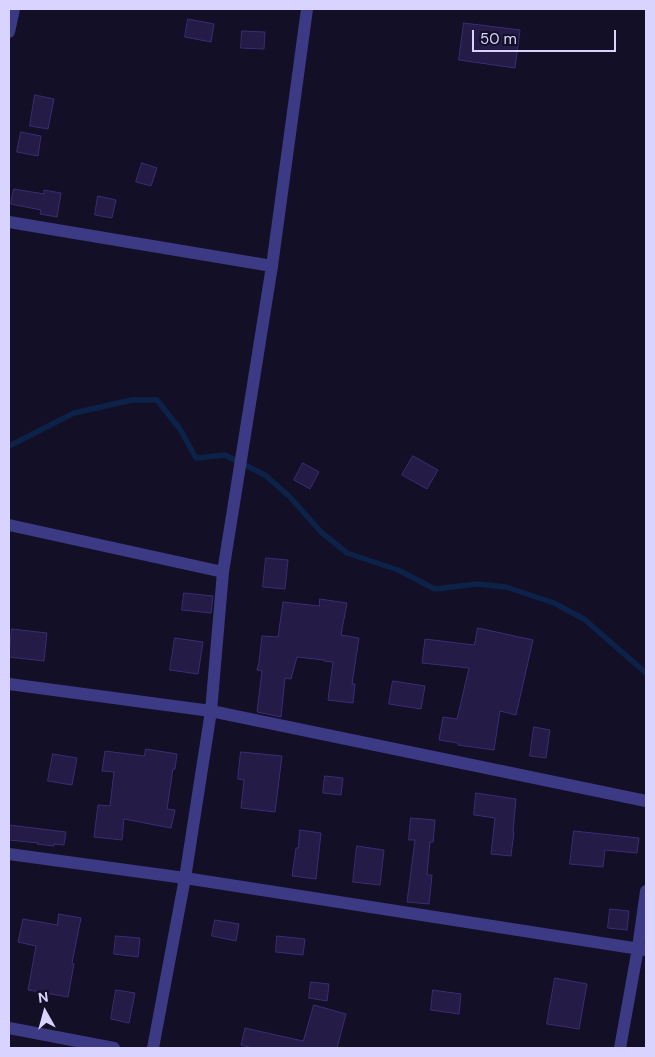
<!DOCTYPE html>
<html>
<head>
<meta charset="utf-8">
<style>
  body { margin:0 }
  #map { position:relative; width:655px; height:1057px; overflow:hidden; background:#130f26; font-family:"DM Sans",sans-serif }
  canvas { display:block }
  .frame { position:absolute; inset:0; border:10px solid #d9d4ff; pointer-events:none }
  .north { position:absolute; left:20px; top:987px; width:50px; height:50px; -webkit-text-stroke:4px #130f26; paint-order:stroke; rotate:353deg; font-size:14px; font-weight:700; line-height:20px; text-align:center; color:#d9d4ff }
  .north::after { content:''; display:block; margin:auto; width:18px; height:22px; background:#d9d4ff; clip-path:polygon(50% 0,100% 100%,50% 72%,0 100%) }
  .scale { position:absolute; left:472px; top:30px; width:144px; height:22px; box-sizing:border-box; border:2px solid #d9d4ff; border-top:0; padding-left:6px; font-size:15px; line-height:18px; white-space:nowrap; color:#d9d4ff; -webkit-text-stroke:4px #130f26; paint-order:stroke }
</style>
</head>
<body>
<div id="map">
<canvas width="655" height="1057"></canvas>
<div class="frame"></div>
<div class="north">N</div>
<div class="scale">50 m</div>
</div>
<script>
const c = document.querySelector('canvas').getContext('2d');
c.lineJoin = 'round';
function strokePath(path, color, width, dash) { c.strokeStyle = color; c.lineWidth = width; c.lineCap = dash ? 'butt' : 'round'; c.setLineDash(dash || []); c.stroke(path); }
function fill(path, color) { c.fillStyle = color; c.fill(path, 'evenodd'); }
strokePath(new Path2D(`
  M 9,446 L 74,413 L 132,400 L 157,400 L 180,429 L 196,458 L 225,455 L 265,475 L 290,497 L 321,532 L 347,553 L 398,570 L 435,589 L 477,584 L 506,587 L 554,603 L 584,619 L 646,673`), '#0c2248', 5.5);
const building = new Path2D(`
  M 188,19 L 214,24 L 211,42 L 185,37 Z
  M 464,23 L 520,30 L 515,68 L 459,60 Z
  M 242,31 L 265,32 L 264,49 L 241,48 Z
  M 35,95 L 54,99 L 48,129 L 30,126 Z
  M 21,132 L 41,136 L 38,156 L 17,152 Z
  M 142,163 L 157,168 L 151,186 L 136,182 Z
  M 14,189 L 44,194 L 44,190 L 61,193 L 57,217 L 40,214 L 41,210 L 11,204 Z
  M 98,196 L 116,200 L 112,218 L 95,215 Z
  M 413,456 L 438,470 L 427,489 L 402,475 Z
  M 303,463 L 319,472 L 310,489 L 294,480 Z
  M 266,558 L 288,560 L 285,589 L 263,587 Z
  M 184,593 L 213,596 L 211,613 L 182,610 Z
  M 320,599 L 347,603 L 341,635 L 359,638 L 352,684 L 355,684 L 353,703 L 328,700 L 333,662 L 324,661 L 324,660 L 297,657 L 291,679 L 285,678 L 281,717 L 257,712 L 262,671 L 257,670 L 259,662 L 262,636 L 278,637 L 283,602 L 319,606 Z
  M 478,628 L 533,640 L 516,715 L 500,711 L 494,750 L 458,745 L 458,743 L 439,740 L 443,717 L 457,719 L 469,668 L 422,663 L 425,639 L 474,645 Z
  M 12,629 L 47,633 L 44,661 L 9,657 Z
  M 175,638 L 203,642 L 198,674 L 170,670 Z
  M 393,681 L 425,686 L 421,709 L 389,704 Z
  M 534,727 L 550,730 L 546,758 L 530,756 Z
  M 146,749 L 177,754 L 175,769 L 173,769 L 167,809 L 175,810 L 171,828 L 124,819 L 122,840 L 94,837 L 98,805 L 110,806 L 114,772 L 102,771 L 105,751 L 144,756 Z
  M 241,752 L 282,756 L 275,812 L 241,808 L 244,780 L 238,779 Z
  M 53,754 L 77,758 L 72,785 L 48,781 Z
  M 325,776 L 343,778 L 341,795 L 323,793 Z
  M 476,793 L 516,799 L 513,832 L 514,832 L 511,856 L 491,854 L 495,818 L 474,815 Z
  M 411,818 L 435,820 L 433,842 L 430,842 L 427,875 L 432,875 L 429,904 L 407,902 L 415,840 L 409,840 Z
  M 9,825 L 66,832 L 64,845 L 54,844 L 54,846 L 37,844 L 38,843 L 9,840 Z
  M 300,830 L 321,833 L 316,879 L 292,876 L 296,848 L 298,848 Z
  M 574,831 L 639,838 L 637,853 L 605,850 L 603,867 L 570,864 Z
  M 357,846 L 384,850 L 380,885 L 353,882 Z
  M 610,909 L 629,911 L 627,930 L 608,928 Z
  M 59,914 L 81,918 L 72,963 L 74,964 L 68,997 L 28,990 L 36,946 L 18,942 L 23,919 L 57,925 Z
  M 215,920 L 239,924 L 236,941 L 212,936 Z
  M 116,936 L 140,938 L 138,957 L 114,954 Z
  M 277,936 L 305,939 L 303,955 L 276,952 Z
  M 555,978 L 587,984 L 579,1029 L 547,1024 Z
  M 311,982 L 329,984 L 327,1001 L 309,998 Z
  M 116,990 L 135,993 L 129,1023 L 111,1019 Z
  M 433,990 L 461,994 L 459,1014 L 431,1010 Z
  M 314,1005 L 346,1014 L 337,1048 L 253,1048 L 241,1045 L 245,1028 L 303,1041 Z`);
fill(building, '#241b47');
strokePath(building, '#3b2d73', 1);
strokePath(new Path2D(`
  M 9,32 L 14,9
  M 9,222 L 272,266
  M 9,525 L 223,572
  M 9,684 L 211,711 L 646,801
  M 9,854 L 185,878 L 646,950
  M 9,1028 L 114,1048
  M 620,1048 L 638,948 L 646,891`), '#3d3a85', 12);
strokePath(new Path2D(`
  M 153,1048 L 185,878 L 211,711 L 223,572 L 272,266 L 307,9`), '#3d3a85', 12);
</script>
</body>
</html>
